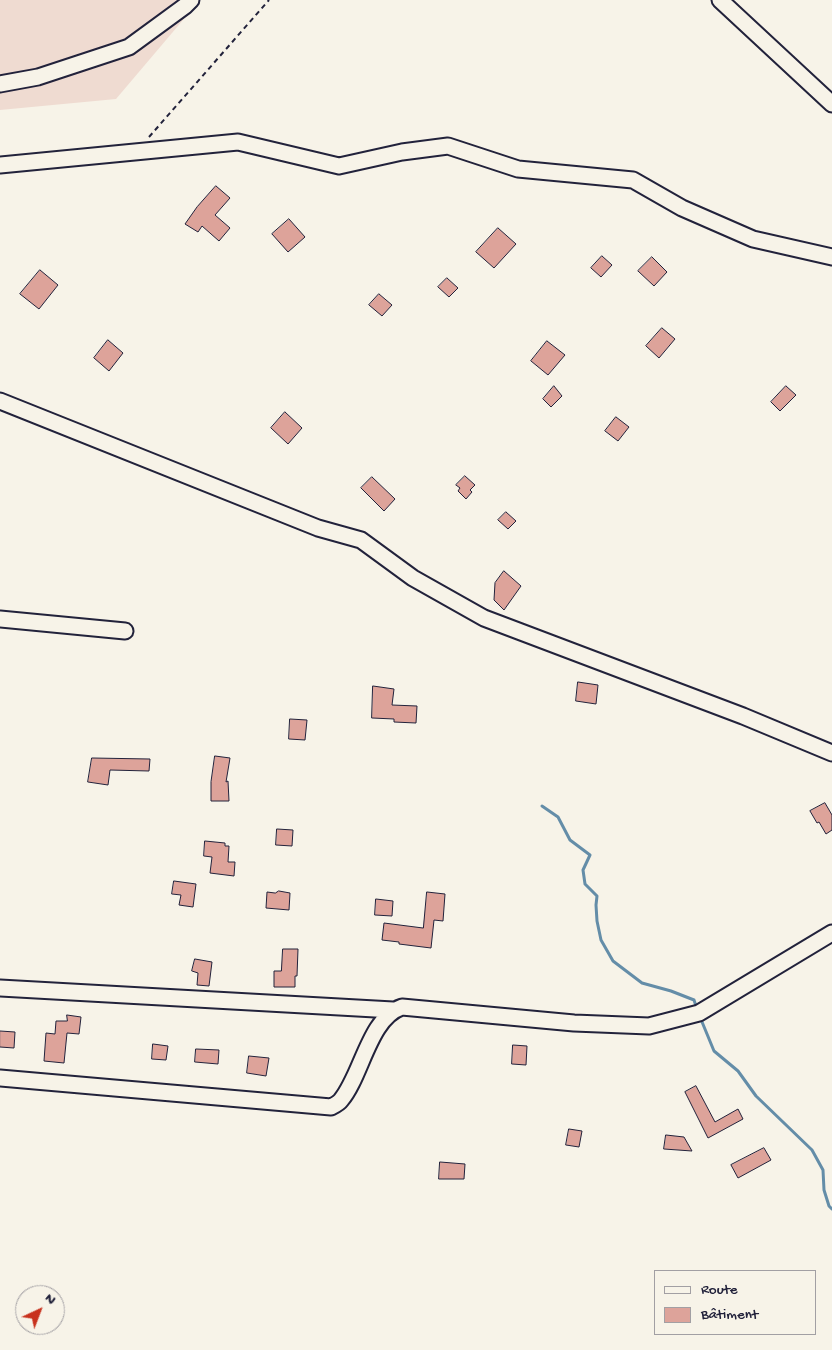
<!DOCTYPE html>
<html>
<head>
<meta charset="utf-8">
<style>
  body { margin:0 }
  #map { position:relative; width:832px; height:1350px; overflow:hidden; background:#f7f3e8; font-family:"Gochi Hand",sans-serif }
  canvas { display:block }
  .legend { position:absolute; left:654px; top:1270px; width:162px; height:65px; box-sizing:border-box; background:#f7f3e8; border:1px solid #a29fa3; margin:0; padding:6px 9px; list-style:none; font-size:15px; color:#22223b }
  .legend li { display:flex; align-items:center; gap:10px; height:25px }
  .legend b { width:25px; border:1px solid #a29fa3 }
  .north { position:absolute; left:15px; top:1285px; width:50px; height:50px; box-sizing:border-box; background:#f7f3e8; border:1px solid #a29fa3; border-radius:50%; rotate:43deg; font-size:14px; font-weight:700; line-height:20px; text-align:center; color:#22223b }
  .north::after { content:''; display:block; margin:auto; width:18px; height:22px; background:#c8321e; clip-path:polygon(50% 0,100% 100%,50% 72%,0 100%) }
</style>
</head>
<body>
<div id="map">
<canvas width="832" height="1350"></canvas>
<ul class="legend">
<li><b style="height:6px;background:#f7f3e8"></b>Route</li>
<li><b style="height:14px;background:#dda39a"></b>Bâtiment</li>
</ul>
<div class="north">N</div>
</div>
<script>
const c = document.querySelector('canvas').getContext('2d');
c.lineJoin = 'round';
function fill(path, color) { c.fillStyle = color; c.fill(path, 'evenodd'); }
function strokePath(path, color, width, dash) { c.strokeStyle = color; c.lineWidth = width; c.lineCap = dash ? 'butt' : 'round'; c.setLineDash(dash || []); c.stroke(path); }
fill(new Path2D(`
  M 0,0 L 200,0 L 116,99 L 0,110 Z`), '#efdbd1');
strokePath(new Path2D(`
  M 542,806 L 558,817 L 570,840 L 590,855 L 583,870 L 585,884 L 597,896 L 596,905 L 597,921 L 601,940 L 613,961 L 642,983 L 671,991 L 694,1000 L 697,1009
  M 700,1017 L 714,1051 L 738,1071 L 756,1096 L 812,1150 L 823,1170 L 824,1190 L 829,1206 L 832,1209`), '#648da8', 3);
const building = new Path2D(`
  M 216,186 L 230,198 L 215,215 L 230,228 L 219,241 L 202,226 L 198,232 L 185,224 L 197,207 Z
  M 289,219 L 305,237 L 288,252 L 272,234 Z
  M 498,228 L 516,244 L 494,268 L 476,252 Z
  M 602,256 L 612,265 L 601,277 L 591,268 Z
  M 652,257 L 667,272 L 654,286 L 638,271 Z
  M 40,270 L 58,285 L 39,309 L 20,294 Z
  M 447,278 L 458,288 L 449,297 L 438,287 Z
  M 379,294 L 392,305 L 382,316 L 369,305 Z
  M 662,328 L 675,339 L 659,358 L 646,346 Z
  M 108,340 L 123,353 L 109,371 L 94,358 Z
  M 547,341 L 565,355 L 548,375 L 531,361 Z
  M 554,386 L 562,396 L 551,407 L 543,399 Z
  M 786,386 L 796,395 L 780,411 L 771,402 Z
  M 285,412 L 302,428 L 288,444 L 271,428 Z
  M 616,417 L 629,427 L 618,441 L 605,431 Z
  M 465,476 L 475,485 L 470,490 L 472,492 L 466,499 L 458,491 L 460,488 L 456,485 Z
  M 372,477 L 395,499 L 384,511 L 361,488 Z
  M 506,512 L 516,521 L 508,529 L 498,520 Z
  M 504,571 L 521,586 L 504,610 L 494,600 L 495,583 Z
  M 578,682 L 598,685 L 596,704 L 576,701 Z
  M 373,686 L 394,689 L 392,705 L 417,706 L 416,723 L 394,722 L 394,719 L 372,718 Z
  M 290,719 L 307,720 L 305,740 L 289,739 Z
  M 215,756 L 230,758 L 226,782 L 228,781 L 229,801 L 211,801 L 211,782 Z
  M 92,758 L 150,759 L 149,771 L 110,770 L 108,785 L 88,782 Z
  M 825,803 L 832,815 L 832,830 L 826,834 L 819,822 L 817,823 L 810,811 Z
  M 277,829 L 293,830 L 292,846 L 276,845 Z
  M 205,841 L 225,843 L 225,846 L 229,846 L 228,862 L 235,862 L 234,876 L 210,873 L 212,857 L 204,856 Z
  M 174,881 L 196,884 L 193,907 L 179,905 L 181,895 L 172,894 Z
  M 279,891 L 290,893 L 289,910 L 266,908 L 267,892 L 275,893 Z
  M 427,892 L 445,894 L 443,921 L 434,920 L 431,948 L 399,944 L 399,942 L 382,940 L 384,923 L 423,928 Z
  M 376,899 L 393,901 L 392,916 L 375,915 Z
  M 283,949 L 298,949 L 297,976 L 295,976 L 295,987 L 274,987 L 274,971 L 281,971 Z
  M 195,959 L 212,962 L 209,986 L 197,985 L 198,973 L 192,971 Z
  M 67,1015 L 81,1017 L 79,1034 L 67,1033 L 64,1063 L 44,1061 L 46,1033 L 55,1034 L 56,1021 L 67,1021 Z
  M 0,1031 L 15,1032 L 14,1048 L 0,1047 Z
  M 153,1044 L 168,1046 L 166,1060 L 152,1059 Z
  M 513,1045 L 527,1046 L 526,1065 L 512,1064 Z
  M 196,1049 L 219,1050 L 218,1064 L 195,1062 Z
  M 249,1056 L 269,1058 L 266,1076 L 247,1073 Z
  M 696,1086 L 715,1122 L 738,1109 L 743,1119 L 708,1138 L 685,1092 Z
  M 569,1129 L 582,1131 L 579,1147 L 566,1145 Z
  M 666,1135 L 684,1137 L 692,1151 L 664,1149 Z
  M 764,1148 L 771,1160 L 738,1178 L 731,1165 Z
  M 440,1162 L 465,1164 L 464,1179 L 439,1179 Z`);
fill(building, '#dda39a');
strokePath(building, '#22223b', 1);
const minor = new Path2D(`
  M 720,0 L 832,104
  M 0,84 L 38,77 L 129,47 L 185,6 L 191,0
  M 0,165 L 238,142 L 339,166 L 402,152 L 448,146 L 518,169 L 633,180 L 682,208 L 753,239 L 832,257
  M 0,401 L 318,528 L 361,540 L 413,578 L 484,618 L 743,716 L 832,753
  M 0,619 L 125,631
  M 0,988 L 393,1010
  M 0,1078 L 331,1107 C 335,1105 339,1103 341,1100 C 362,1075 369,1018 402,1007 L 574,1023 L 649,1026 L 699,1013 L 832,933`);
strokePath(minor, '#22223b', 19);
strokePath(new Path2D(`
  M 149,137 L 269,0`), '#22223b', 2, [5, 4]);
strokePath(minor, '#f7f3e8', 15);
</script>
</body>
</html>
